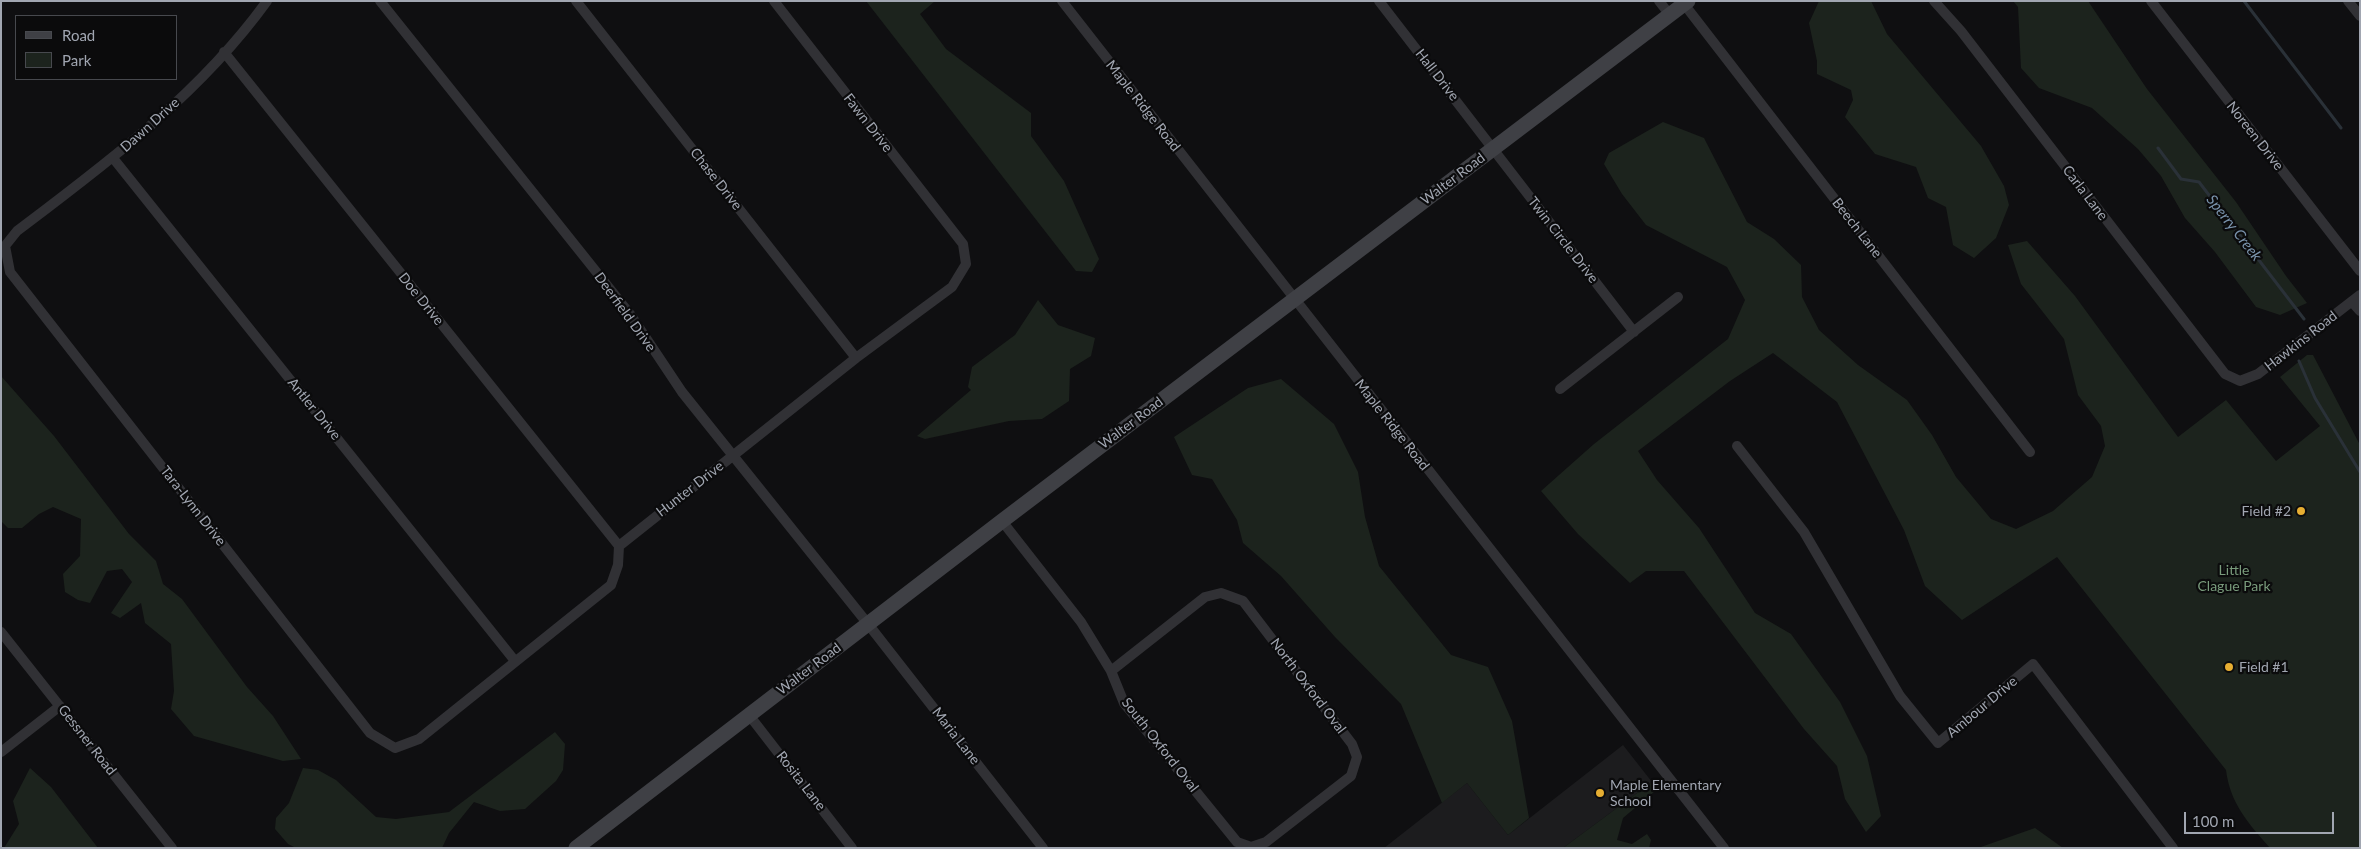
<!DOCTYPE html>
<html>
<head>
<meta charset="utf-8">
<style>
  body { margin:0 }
  #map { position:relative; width:2361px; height:849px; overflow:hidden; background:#0f0f11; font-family:Lato,sans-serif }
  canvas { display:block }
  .frame { position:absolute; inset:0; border:2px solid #a1a6b1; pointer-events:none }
  .legend { position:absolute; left:15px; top:15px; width:162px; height:65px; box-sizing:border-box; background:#0b0b0c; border:1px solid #47494e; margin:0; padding:6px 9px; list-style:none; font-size:15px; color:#a1a6b1 }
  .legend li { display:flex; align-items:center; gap:10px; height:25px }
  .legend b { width:25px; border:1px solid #47494e }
  .scale { position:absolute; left:2184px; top:812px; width:150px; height:22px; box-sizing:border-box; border:2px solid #a1a6b1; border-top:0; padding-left:6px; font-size:15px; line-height:18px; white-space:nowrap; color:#a1a6b1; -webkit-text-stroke:4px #0b0b0c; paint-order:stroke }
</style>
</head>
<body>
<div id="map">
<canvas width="2361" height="849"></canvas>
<div class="frame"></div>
<ul class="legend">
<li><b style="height:6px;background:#3f4045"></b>Road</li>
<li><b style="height:14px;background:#1c231d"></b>Park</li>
</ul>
<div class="scale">100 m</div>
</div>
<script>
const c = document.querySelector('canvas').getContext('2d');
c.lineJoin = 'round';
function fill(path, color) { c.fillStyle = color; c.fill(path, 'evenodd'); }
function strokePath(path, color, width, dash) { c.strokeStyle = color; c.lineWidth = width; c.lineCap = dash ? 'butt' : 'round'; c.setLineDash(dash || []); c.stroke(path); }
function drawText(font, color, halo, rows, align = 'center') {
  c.font = font + ' Lato,sans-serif'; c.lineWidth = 4.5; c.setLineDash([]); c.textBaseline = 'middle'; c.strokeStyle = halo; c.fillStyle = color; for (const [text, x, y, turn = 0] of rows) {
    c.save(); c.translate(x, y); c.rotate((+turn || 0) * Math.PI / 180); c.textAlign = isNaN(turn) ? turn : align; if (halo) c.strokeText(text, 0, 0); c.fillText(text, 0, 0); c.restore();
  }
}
fill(new Path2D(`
  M 1623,745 L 1652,782 L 1563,848 L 1384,848 L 1467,783 L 1508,835 Z`), '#1c1c1e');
fill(new Path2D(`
  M 866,1 L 935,1 L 920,14 L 946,49 L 1031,113 L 1031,136 L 1064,181 L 1099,259 L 1092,272 L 1076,271 Z
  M 1819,1 L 1871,1 L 1887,34 L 1981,146 L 2004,186 L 2009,205 L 1996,238 L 1974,258 L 1953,245 L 1946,207 L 1928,198 L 1916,167 L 1875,154 L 1845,117 L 1853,100 L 1851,90 L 1817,74 L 1817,61 L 1809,23 Z
  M 2013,1 L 2088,1 L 2147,89 L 2236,202 L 2286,276 L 2307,303 L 2280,315 L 2256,307 L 2215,252 L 2185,218 L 2161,176 L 2138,149 L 2092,108 L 2039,88 L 2021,68 L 2018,7 Z
  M 1663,122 L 1704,138 L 1747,222 L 1774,239 L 1801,265 L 1802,297 L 1819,330 L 1858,365 L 1907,400 L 1932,435 L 1956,477 L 1991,519 L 2016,529 L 2053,511 L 2092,477 L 2105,446 L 2101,426 L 2078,395 L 2064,339 L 2021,284 L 2008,245 L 2027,241 L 2075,296 L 2178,437 L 2226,400 L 2276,461 L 2320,426 L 2280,377 L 2307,355 L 2313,355 L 2360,445 L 2360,848 L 2270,848 C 2248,823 2230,803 2226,770 L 2057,557 L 1962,620 L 1925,586 L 1904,530 L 1837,402 L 1773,353 L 1730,381 L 1638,451 L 1657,480 L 1699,528 L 1755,613 L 1791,634 L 1840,702 L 1867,756 L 1881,816 L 1866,832 L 1845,799 L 1837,766 L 1804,729 L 1684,571 L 1646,571 L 1630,583 L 1578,534 L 1541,491 L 1594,444 L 1728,339 L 1745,300 L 1727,267 L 1646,225 L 1622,194 L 1604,164 L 1609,153 Z
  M 1038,300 L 1058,325 L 1095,338 L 1091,356 L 1070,369 L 1069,401 L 1042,419 L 1009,421 L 925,439 L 917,436 L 971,390 L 968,387 L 972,367 L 1015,335 Z
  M 1,376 L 54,436 L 129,534 L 156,561 L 163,584 L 182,599 L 247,687 L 273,716 L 301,759 L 283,761 L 194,736 L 171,709 L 174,691 L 171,644 L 145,623 L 141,603 L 120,618 L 111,613 L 132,582 L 122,569 L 107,571 L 90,603 L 78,600 L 65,592 L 63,574 L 80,556 L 81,519 L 53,507 L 39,514 L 22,528 L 8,528 L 1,521 Z
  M 1281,379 L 1334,424 L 1358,472 L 1365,517 L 1379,566 L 1451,655 L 1488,667 L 1512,721 L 1529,818 L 1508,835 L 1467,783 L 1442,803 L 1401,704 L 1335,637 L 1281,576 L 1243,543 L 1237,520 L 1212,479 L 1192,475 L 1174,437 L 1248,388 Z
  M 555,732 L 565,744 L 563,770 L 556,781 L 525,809 L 500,811 L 474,802 L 449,833 L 442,848 L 296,848 L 288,844 L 275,829 L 276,818 L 289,803 L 303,768 L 318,770 L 336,780 L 376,817 L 396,819 L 449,812 Z
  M 30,768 L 51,787 L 98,848 L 4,848 L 19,824 L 13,801 Z
  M 1652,782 L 1654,792 L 1623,818 L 1617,840 L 1632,844 L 1647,834 L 1651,840 L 1649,848 L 1563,848 Z
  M 2035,828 L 2063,848 L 1978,848 Z`), '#1c231d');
strokePath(new Path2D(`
  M 2244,1 L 2341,128
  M 2158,148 L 2181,179 L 2199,182 L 2304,319
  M 2299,361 L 2315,398 L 2360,472`), '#2a3138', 3);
strokePath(new Path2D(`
  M 267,1 C 200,94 107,163 17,231 L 5,246 L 10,272 L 370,733 L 395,748 L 419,739 L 611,585 L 618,565 L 619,546 L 856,358 L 952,287 L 966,264 L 963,244 L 774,1
  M 380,1 L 630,314 L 682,392 L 868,624 L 1043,848
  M 576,1 L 856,358
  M 1062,1 L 1724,848
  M 1379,1 L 1634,332
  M 1659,1 L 1670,15
  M 1934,1 L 1961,31 L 2225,374 L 2240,381 L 2258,374 L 2360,295
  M 2151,1 L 2360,271
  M 2348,1 L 2360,16
  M 1684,4 L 2030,452
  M 224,52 L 619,546
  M 113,158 L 515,661
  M 2352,302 L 2360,311
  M 1560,389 L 1678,297
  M 1737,446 L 1804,532 L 1900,696 L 1938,743 L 2033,664 L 2173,848
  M 1002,521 L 1081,622 L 1111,671 L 1124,703 L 1237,842 L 1251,847 L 1266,842 L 1351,776 L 1357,757 L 1352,744 L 1243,601 L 1221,593 L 1205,597 L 1111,671
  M 1,632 L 172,848
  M 749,715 L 852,848
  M 1,752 L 60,706`), '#313135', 10);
strokePath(new Path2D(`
  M 576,848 L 1002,521 L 1688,1`), '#3f4045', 15);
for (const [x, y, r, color] of [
  [2301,511,5,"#e6ae32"],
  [2229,667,5,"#e6ae32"],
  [1600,793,5,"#e6ae32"]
]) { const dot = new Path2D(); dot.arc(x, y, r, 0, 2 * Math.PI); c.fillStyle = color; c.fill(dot); strokePath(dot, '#0b0b0c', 2); }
drawText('14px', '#a1a6b1', '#0b0b0c', [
  ["Hall Drive",1437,75,52],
  ["Maple Ridge Road",1143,106,52],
  ["Fawn Drive",868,123,52],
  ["Dawn Drive",150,125,-42],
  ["Noreen Drive",2255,136,52],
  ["Chase Drive",716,179,52],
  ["Walter Road",1453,179,-37],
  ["Carla Lane",2085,193,53],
  ["Beech Lane",1857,228,52],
  ["Twin Circle Drive",1563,240,52],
  ["Doe Drive",421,299,51],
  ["Deerfield Drive",625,312,54],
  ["Hawkins Road",2301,341,-38],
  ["Antler Drive",314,409,51],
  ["Walter Road",1131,423,-37],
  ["Maple Ridge Road",1392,425,52],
  ["Hunter Drive",690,489,-38],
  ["Tara-Lynn Drive",193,506,52],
  ["Walter Road",809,669,-37],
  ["North Oxford Oval",1308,686,53],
  ["Ambour Drive",1982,707,-40],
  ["Maria Lane",956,736,52],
  ["Gessner Road",87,740,52],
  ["South Oxford Oval",1160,745,52],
  ["Rosita Lane",801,781,52]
]);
drawText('14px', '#a1a6b1', '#0b0b0c', [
  ["Field #2",2291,511,"right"],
  ["Field #1",2239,667],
  ["Maple Elementary",1610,785],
  ["School",1610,801]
], 'left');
drawText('14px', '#799b7c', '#0b0b0c', [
  ["Little",2234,570],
  ["Clague Park",2234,586]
]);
drawText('italic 15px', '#7992ab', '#0b0b0c', [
  ["Sperry Creek",2234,228,52]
]);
</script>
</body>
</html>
